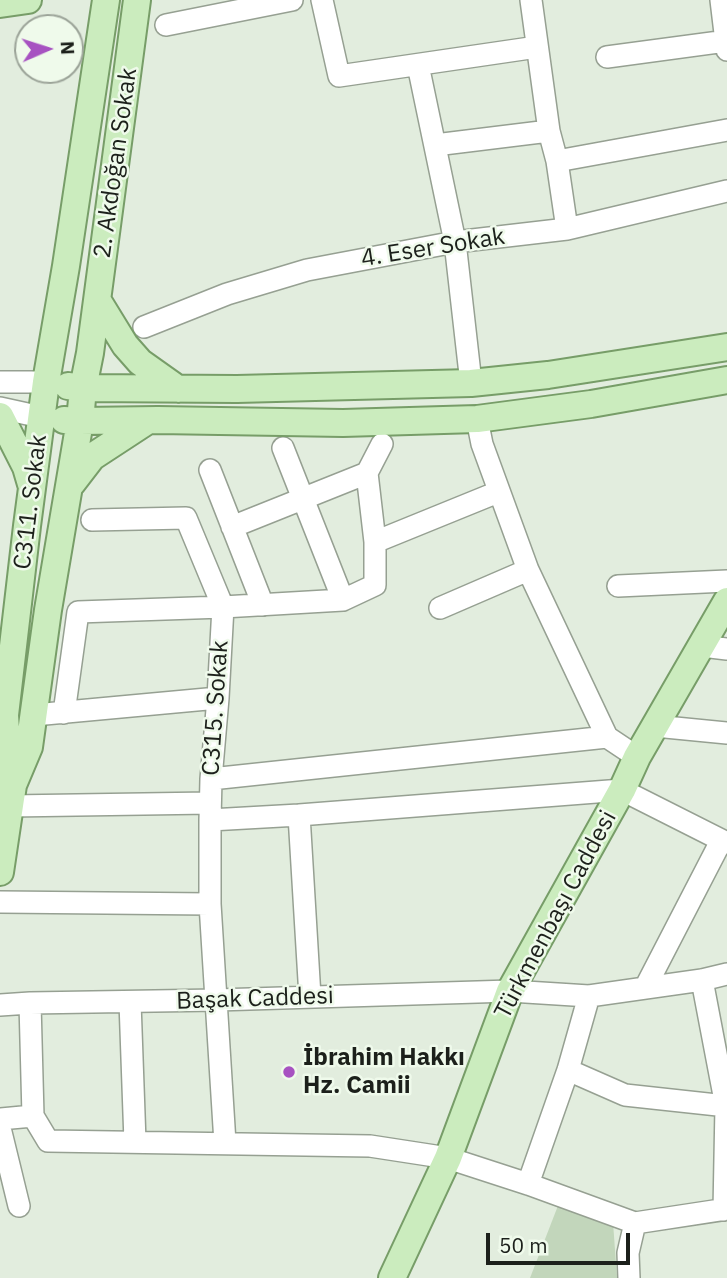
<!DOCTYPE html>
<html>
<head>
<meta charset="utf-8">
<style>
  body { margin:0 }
  #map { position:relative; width:727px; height:1278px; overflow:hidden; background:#e2edde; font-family:"IBM Plex Sans",sans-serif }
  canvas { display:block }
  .north { position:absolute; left:14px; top:14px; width:70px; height:70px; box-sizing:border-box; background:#effaeb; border:2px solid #9ba398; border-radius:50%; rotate:87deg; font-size:19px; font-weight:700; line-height:28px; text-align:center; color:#1c201b }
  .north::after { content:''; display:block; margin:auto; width:24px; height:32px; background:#a752c1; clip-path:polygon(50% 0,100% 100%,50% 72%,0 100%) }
  .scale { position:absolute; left:486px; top:1233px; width:144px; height:32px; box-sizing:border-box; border:4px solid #1c201b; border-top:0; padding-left:9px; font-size:21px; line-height:24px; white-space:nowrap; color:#1c201b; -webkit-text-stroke:5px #effaeb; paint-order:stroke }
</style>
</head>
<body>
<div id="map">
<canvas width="727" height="1278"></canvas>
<div class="north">N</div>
<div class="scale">50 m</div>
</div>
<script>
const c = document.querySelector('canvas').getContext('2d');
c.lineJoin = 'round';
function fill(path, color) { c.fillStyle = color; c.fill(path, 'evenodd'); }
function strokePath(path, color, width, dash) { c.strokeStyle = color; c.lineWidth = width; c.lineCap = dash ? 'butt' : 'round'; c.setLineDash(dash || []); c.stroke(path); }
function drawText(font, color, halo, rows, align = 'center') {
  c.font = font + ' "IBM Plex Sans",sans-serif'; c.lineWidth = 5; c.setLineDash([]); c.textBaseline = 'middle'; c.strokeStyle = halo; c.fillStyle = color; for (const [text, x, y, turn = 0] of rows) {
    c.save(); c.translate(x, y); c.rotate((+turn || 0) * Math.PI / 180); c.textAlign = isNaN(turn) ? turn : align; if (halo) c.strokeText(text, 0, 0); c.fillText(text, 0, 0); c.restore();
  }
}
fill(new Path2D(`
  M 559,1203 L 613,1222 L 617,1278 L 530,1278 Z`), '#c2d6bb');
const minor = new Path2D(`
  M 322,0 L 339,76 L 537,47
  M 531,0 L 549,131 L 557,161 L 567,229
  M 721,0 L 727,50
  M 166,25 L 292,0
  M 607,57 L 727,41
  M 418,65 L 455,242 L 471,383
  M 435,145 L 549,131
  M 557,161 L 727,130
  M 144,327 L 227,294 L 307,270 L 455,242 L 567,229 L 727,191
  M 0,382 L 46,382
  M 0,408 L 41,417
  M 477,419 L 482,444 L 528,570 L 607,737 L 637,757
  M 283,448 L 343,600
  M 210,470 L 263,605
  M 92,520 L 186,518 L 223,607 L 218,698 L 211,779 L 210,820 L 210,904 L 225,1143
  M 232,527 L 367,473 L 382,444
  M 375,542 L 498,492
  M 618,586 L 727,581
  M 440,608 L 528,570
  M 702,646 L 727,649
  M 64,713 L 78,612 L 223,607 L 343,600 L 375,585 L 375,542 L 367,473
  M 34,715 L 218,698
  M 655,726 L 727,733
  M 211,779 L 607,737
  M 10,806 L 210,803
  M 299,815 L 310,997
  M 210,820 L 299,815 L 622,790 L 727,843
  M 0,902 L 210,904
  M 702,980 L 726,1106 L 724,1210
  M 645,988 L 721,841
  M 130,1002 L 135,1142
  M 30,1003 L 33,1116
  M 0,1005 L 30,1003 L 217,1000 L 510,991 L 589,996 L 702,980 L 727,974
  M 568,1070 L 625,1095 L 727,1106
  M 0,1119 L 33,1116 L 48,1141 L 370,1146 L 448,1158 L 528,1184 L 635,1223 L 727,1209
  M 0,1128 L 19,1206
  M 528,1184 L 568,1070 L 589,996
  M 629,1278 L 628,1253 L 635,1223`);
const major = new Path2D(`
  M 0,4 L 28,0
  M 98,301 L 125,345 L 140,362 L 178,389
  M 68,386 L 83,388 L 237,389 L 471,383 L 548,375 L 727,347
  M 0,416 L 26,467 L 31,484
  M 64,420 L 80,421 L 158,420 L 343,423 L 477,419 L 591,404 L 727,380
  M 72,483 L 92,457 L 147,421
  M 13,785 L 29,747 L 48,610 L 80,421 L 83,388 L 90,353 L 137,0
  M 0,872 L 13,785 L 7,747 L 5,715 L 27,526 L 46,382 L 66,266 L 106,0
  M 392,1278 L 448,1158 L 510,991 L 622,790 L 637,757 L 727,601`);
strokePath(minor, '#96a092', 24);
strokePath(major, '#779d68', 30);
strokePath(minor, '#fff', 21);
strokePath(major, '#cbecbe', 26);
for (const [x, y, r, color] of [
  [289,1072,7,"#a752c1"]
]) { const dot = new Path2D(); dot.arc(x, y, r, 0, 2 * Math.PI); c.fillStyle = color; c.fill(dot); strokePath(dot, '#effaeb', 2.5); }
drawText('24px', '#1c201b', '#effaeb', [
  ["2. Akdoğan Sokak",116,163,-82],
  ["4. Eser Sokak",433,248,-9],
  ["C311. Sokak",31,502,-83],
  ["C315. Sokak",216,708,-86],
  ["Türkmenbaşı Caddesi",556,915,-62],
  ["Başak Caddesi",255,999,-2]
]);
drawText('bold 24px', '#1c201b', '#effaeb', [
  ["İbrahim Hakkı",303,1058],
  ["Hz. Camii",303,1086]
], 'left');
</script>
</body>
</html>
